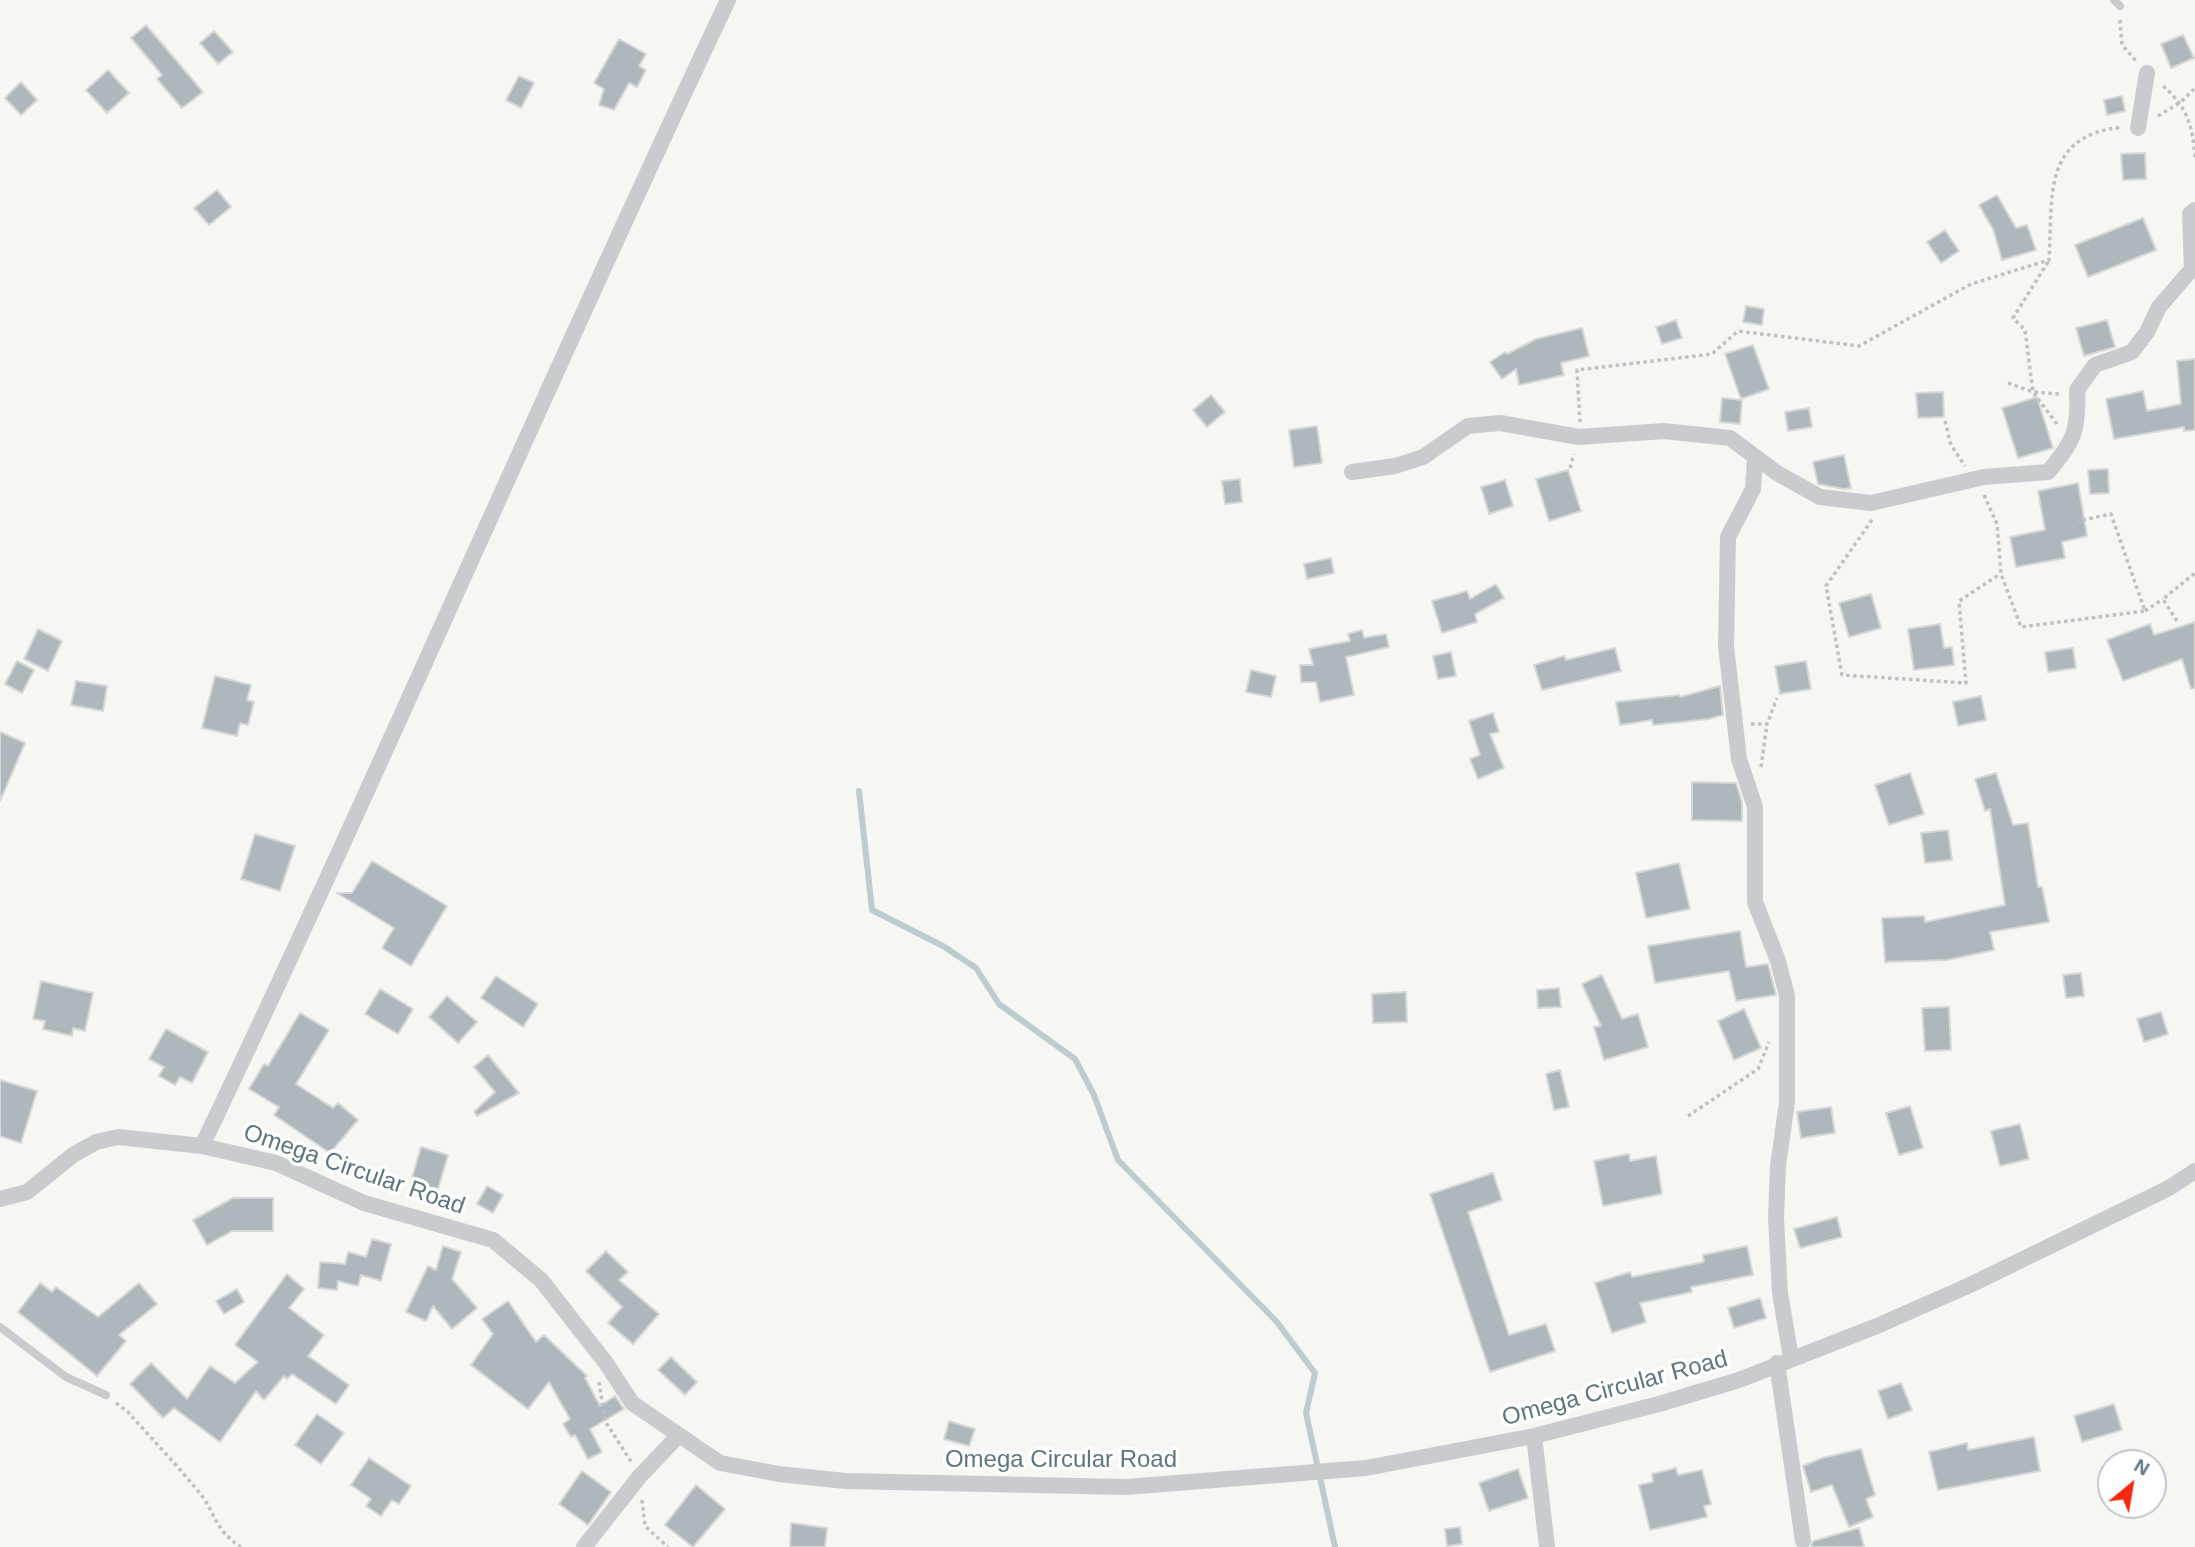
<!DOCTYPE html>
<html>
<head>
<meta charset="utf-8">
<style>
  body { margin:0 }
  #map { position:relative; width:2195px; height:1547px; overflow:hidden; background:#f6f6f2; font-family:Arial,sans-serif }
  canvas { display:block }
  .north { position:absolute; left:2097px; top:1449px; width:70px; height:70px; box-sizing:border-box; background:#fff; border:2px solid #bfc8cc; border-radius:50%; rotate:30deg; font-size:19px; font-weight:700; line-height:28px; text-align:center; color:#5e7680 }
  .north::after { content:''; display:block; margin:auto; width:24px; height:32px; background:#f62812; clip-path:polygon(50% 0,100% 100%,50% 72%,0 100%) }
</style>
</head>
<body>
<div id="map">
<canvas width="2195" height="1547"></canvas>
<div class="north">N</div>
</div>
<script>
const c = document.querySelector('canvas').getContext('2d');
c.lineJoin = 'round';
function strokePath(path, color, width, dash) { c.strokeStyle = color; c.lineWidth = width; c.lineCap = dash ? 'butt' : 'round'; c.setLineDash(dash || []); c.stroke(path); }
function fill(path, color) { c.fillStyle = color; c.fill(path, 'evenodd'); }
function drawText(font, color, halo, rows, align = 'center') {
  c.font = font + ' Arial,sans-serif'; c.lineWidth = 7; c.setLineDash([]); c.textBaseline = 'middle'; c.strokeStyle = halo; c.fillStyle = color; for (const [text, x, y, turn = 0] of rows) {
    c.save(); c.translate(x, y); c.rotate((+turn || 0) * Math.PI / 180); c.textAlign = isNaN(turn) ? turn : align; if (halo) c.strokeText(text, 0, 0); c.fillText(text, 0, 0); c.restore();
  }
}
strokePath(new Path2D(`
  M 859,791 L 872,910 L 943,946 L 976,968 L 999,1004 L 1075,1059 L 1094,1095 L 1118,1160 L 1277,1322 L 1315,1373 L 1306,1413 L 1335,1547`), '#bdcccf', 6);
const building = new Path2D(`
  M 146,25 L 203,92 L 182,108 L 157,79 L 162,75 L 131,38 Z
  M 214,31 L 233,52 L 218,64 L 200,43 Z
  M 2183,35 L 2194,58 L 2171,68 L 2161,44 Z
  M 619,39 L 646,54 L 639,66 L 646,70 L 637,87 L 629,83 L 614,110 L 599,105 L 604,89 L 594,83 Z
  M 108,70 L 129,93 L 107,113 L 86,90 Z
  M 519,76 L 534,83 L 521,108 L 506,100 Z
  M 21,82 L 37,100 L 21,115 L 5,98 Z
  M 2122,96 L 2125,111 L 2107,115 L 2104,100 Z
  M 2145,153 L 2146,179 L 2123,180 L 2121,154 Z
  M 217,190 L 231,207 L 209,225 L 194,208 Z
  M 1997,195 L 2016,228 L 2027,225 L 2036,250 L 2002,260 L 1993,229 L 1979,205 Z
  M 2143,218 L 2156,250 L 2088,277 L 2075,245 Z
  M 1945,230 L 1959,251 L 1941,263 L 1927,242 Z
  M 1746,306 L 1764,309 L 1762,325 L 1743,322 Z
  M 1676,320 L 1682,338 L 1662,344 L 1656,327 Z
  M 2107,320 L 2115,347 L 2084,356 L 2076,328 Z
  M 1582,328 L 1589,356 L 1561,363 L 1564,375 L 1519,385 L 1516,369 L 1502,379 L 1490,362 L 1505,352 L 1507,354 L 1536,339 Z
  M 1753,345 L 1769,389 L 1741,399 L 1725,354 Z
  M 2195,359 L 2195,430 L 2184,431 L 2184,427 L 2114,439 L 2106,399 L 2143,391 L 2147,411 L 2181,404 L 2177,361 Z
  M 1943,392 L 1944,417 L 1918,418 L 1916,393 Z
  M 1211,395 L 1225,412 L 1207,427 L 1193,410 Z
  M 2037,397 L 2053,448 L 2018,458 L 2002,408 Z
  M 1722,398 L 1742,400 L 1740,424 L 1720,422 Z
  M 1809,408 L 1812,427 L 1788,431 L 1785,412 Z
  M 1317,426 L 1322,463 L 1294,467 L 1289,430 Z
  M 1844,455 L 1851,488 L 1844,489 L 1818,484 L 1813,462 Z
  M 2108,469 L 2109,493 L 2090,494 L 2088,470 Z
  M 1568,470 L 1581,511 L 1549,521 L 1536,479 Z
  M 1240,479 L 1242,502 L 1225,504 L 1222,481 Z
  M 1505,480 L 1513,506 L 1489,514 L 1481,487 Z
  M 2078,483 L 2087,536 L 2062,542 L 2065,558 L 2016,567 L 2010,537 L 2045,530 L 2038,491 Z
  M 1331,558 L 1334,573 L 1307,579 L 1304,564 Z
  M 1496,584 L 1504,598 L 1475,614 L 1477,622 L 1442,633 L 1432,601 L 1467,591 L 1470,599 Z
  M 1871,594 L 1881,628 L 1849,637 L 1839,603 Z
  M 2195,622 L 2195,688 L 2191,689 L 2182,659 L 2123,681 L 2107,640 L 2150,624 L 2154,635 Z
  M 1940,624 L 1944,648 L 1952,647 L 1954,665 L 1914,670 L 1908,629 Z
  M 38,629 L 62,641 L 48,671 L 24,659 Z
  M 1362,630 L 1364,638 L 1386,634 L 1389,647 L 1346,657 L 1354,695 L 1320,702 L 1316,682 L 1301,682 L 1300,665 L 1313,665 L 1309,649 L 1350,641 L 1348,634 Z
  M 1615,648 L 1621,671 L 1542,690 L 1534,665 L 1564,656 L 1566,660 Z
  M 2073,648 L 2076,668 L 2048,672 L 2045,652 Z
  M 1451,652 L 1456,676 L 1438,679 L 1433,656 Z
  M 17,661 L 34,670 L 22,693 L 5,684 Z
  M 1806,661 L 1811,689 L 1780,694 L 1775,666 Z
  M 1251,670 L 1276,676 L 1271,697 L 1246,692 Z
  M 215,676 L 251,685 L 247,700 L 254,702 L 248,725 L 240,723 L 237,736 L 202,728 Z
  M 76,681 L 107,686 L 103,711 L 71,705 Z
  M 1720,686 L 1723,715 L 1709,719 L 1653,725 L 1652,720 L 1620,725 L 1616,702 L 1679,695 L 1680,697 Z
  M 1981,696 L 1986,720 L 1958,726 L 1953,702 Z
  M 1493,713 L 1499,732 L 1490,734 L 1504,768 L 1478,779 L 1470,759 L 1480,755 L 1469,721 Z
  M 0,732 L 25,743 L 0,801 Z
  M 1910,773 L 1924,814 L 1889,825 L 1875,785 Z
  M 1996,773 L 2013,825 L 2028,823 L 2038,887 L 2042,887 L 2049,922 L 1990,932 L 1994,950 L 1947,960 L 1885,962 L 1882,918 L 1924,916 L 1925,922 L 2005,905 L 1990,809 L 1985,811 L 1975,779 Z
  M 1692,782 L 1736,783 L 1742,802 L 1742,821 L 1692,820 Z
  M 1948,830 L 1952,860 L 1925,863 L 1921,833 Z
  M 255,834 L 295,846 L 280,891 L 241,879 Z
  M 372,861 L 447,906 L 411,966 L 382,948 L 394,928 L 337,893 L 352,893 Z
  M 1679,863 L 1690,909 L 1646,918 L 1636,873 Z
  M 1740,931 L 1746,967 L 1768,964 L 1776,995 L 1736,1001 L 1729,971 L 1655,983 L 1648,946 Z
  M 2081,973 L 2084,996 L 2066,998 L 2063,975 Z
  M 1602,975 L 1622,1019 L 1638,1014 L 1648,1047 L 1604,1060 L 1594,1027 L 1601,1026 L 1582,984 Z
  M 496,976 L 538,1004 L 523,1027 L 481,998 Z
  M 41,981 L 93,993 L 85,1031 L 73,1028 L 72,1036 L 43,1029 L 45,1021 L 33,1019 Z
  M 1559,988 L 1561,1007 L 1538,1008 L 1537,990 Z
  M 380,989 L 413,1009 L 398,1034 L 365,1014 Z
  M 1406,992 L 1407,1022 L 1373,1023 L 1372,994 Z
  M 447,996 L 477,1022 L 458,1043 L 429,1017 Z
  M 1949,1007 L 1951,1050 L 1925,1051 L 1922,1008 Z
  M 1744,1009 L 1761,1048 L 1734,1060 L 1718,1021 Z
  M 2161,1012 L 2168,1034 L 2144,1042 L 2137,1019 Z
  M 300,1013 L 329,1030 L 296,1084 L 333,1108 L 338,1103 L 358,1120 L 330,1153 L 274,1115 L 279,1107 L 249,1089 L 264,1064 L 268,1066 Z
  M 166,1029 L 208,1052 L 192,1083 L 180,1077 L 175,1085 L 159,1076 L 164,1067 L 149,1059 Z
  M 488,1055 L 519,1093 L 477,1116 L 474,1112 L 495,1092 L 474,1067 Z
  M 1560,1070 L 1569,1107 L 1554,1110 L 1546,1074 Z
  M 0,1080 L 37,1091 L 21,1143 L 0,1136 Z
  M 1910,1106 L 1923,1148 L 1899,1155 L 1886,1113 Z
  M 1831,1107 L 1835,1133 L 1801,1138 L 1797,1112 Z
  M 2020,1124 L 2029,1159 L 2000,1166 L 1991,1131 Z
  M 421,1147 L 448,1155 L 436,1196 L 409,1188 Z
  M 1629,1154 L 1630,1161 L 1656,1156 L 1662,1194 L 1603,1206 L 1594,1161 Z
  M 1493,1173 L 1502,1200 L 1468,1212 L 1509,1335 L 1546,1324 L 1555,1351 L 1490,1372 L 1430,1194 Z
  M 487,1186 L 503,1195 L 493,1213 L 477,1204 Z
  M 233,1198 L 273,1198 L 273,1231 L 232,1231 L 207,1245 L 193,1220 Z
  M 1837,1217 L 1842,1237 L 1800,1248 L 1794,1229 Z
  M 372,1239 L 391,1244 L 381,1281 L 361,1275 L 358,1286 L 338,1281 L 337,1290 L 318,1288 L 320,1262 L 345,1264 L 348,1252 L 366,1257 Z
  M 443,1246 L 461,1252 L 452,1279 L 477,1308 L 452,1329 L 433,1306 L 426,1321 L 406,1312 L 428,1266 L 436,1270 Z
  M 1747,1246 L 1753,1275 L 1691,1287 L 1692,1292 L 1640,1303 L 1646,1322 L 1612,1333 L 1595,1283 L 1630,1272 L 1632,1277 L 1704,1262 L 1703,1255 Z
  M 606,1251 L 628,1272 L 619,1280 L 659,1314 L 633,1344 L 608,1323 L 622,1307 L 586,1271 Z
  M 287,1274 L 304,1289 L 289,1308 L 324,1335 L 308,1356 L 349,1385 L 336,1404 L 292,1374 L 287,1379 L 284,1376 L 264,1400 L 256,1391 L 220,1442 L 174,1408 L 163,1418 L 130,1384 L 151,1363 L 187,1399 L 210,1366 L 235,1383 L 258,1362 L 235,1345 Z
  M 40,1283 L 52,1292 L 56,1287 L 98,1317 L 139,1283 L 157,1304 L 119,1335 L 126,1341 L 97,1376 L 18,1312 Z
  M 237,1289 L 244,1302 L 224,1314 L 216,1301 Z
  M 1760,1298 L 1766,1318 L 1734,1328 L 1728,1308 Z
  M 508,1301 L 536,1342 L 544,1335 L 587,1376 L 585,1378 L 600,1406 L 615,1396 L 624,1409 L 590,1429 L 602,1452 L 588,1459 L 575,1435 L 571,1437 L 563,1424 L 570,1419 L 549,1382 L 528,1409 L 471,1365 L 493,1334 L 482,1319 Z
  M 671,1357 L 697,1382 L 685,1395 L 658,1370 Z
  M 1901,1383 L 1912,1410 L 1888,1419 L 1878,1391 Z
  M 2114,1404 L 2122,1430 L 2082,1442 L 2074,1416 Z
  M 317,1414 L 344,1433 L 321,1464 L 295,1445 Z
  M 949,1421 L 975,1429 L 969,1446 L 944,1439 Z
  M 2034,1437 L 2040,1471 L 1938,1490 L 1929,1452 L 1967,1443 L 1968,1450 Z
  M 1861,1449 L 1875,1495 L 1866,1499 L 1873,1517 L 1849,1527 L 1832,1485 L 1811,1492 L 1803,1466 L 1822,1458 Z
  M 369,1458 L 411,1486 L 399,1504 L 392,1500 L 381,1516 L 366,1506 L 371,1499 L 351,1485 Z
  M 1676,1468 L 1678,1475 L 1702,1470 L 1711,1504 L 1704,1506 L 1707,1517 L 1650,1530 L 1639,1485 L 1653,1482 L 1652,1474 Z
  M 1518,1469 L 1528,1498 L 1489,1511 L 1479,1483 Z
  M 582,1471 L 611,1492 L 588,1525 L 559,1504 Z
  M 696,1485 L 725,1509 L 693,1547 L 665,1525 Z
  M 791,1523 L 827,1528 L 825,1547 L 790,1547 Z
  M 1460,1527 L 1462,1544 L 1447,1546 L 1445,1529 Z
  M 1859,1528 L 1864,1547 L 1811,1547 L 1813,1541 Z`);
fill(building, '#aeb8bc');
strokePath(building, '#d7d7d5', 2);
strokePath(new Path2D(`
  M 2120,20 L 2122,45 L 2137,62
  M 2163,86 C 2188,108 2192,125 2195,157
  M 2158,116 L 2181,102 L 2195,88
  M 2048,262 L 2013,318 L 2025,330 L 2033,392 L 2057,424
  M 2008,383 L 2033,392 L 2060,394
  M 1945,421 L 1951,445 L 1965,466
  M 1580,422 L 1577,370 L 1712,354 L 1738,331 L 1859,346 L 1971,284 L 2049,260 C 2053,197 2041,135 2123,127
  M 1570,468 L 1574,454
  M 1984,495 L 1997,524 L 2001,574 L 2021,627 L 2145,611 L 2111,514 L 2078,521
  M 1872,520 L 1826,586 L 1842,675 L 1966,683 L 1959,601 L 2000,574
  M 2145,611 L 2163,599
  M 2177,621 L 2163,599 L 2195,573
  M 1751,724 L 1767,724 L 1777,698
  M 1761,767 L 1767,724
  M 1688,1116 L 1758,1069 L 1769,1042
  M 599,1382 L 605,1421 L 632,1463
  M 116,1403 L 128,1412 C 151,1438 176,1464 198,1491 C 216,1512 213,1529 241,1547
  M 642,1500 L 645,1526 L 668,1547`), '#bec1c3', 3.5, [3.5, 3.5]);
strokePath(new Path2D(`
  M 2114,0 L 2120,6
  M 0,1327 L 66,1377 L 106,1395`), '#c8ccce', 8);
strokePath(new Path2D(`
  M 2138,128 L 2147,73
  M 1755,457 L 1753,489 L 1728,537 L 1726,646 L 1739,759 L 1755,807 L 1755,902 L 1778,961 L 1787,996 L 1787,1102 L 1778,1166 L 1776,1218 L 1780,1293 L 1791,1358
  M 1352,472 L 1395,466 L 1423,457 L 1468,426 L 1500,423 L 1579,437 L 1664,431 L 1730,438 L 1777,473 L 1820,497 L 1871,503 L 1984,477 L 2048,472 C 2074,441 2079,431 2077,390 L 2095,365 L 2132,352 L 2147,332 L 2159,307 L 2192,269 L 2190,214 L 2195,210
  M 202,1146 C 383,767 548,380 728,0
  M 0,1199 L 27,1192 L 73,1155 L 96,1142 L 118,1137 L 202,1146 L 276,1163 L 364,1203 L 493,1240 L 541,1280 L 606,1363 L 632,1403 L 720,1463 L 779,1474 L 845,1481 L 1126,1487 L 1366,1468 L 1534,1436 L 1659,1404 L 1739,1380 L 1877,1326 L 1970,1285 L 2169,1188 L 2195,1171
  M 1777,1363 L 1803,1541
  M 1534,1436 L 1547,1547
  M 584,1547 L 640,1476 L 679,1435`), '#c8ccce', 16);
drawText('24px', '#5e7680', '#fff', [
  ["Omega Circular Road",354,1170,19],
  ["Omega Circular Road",1615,1389,-15],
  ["Omega Circular Road",1061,1460]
]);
</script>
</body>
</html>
